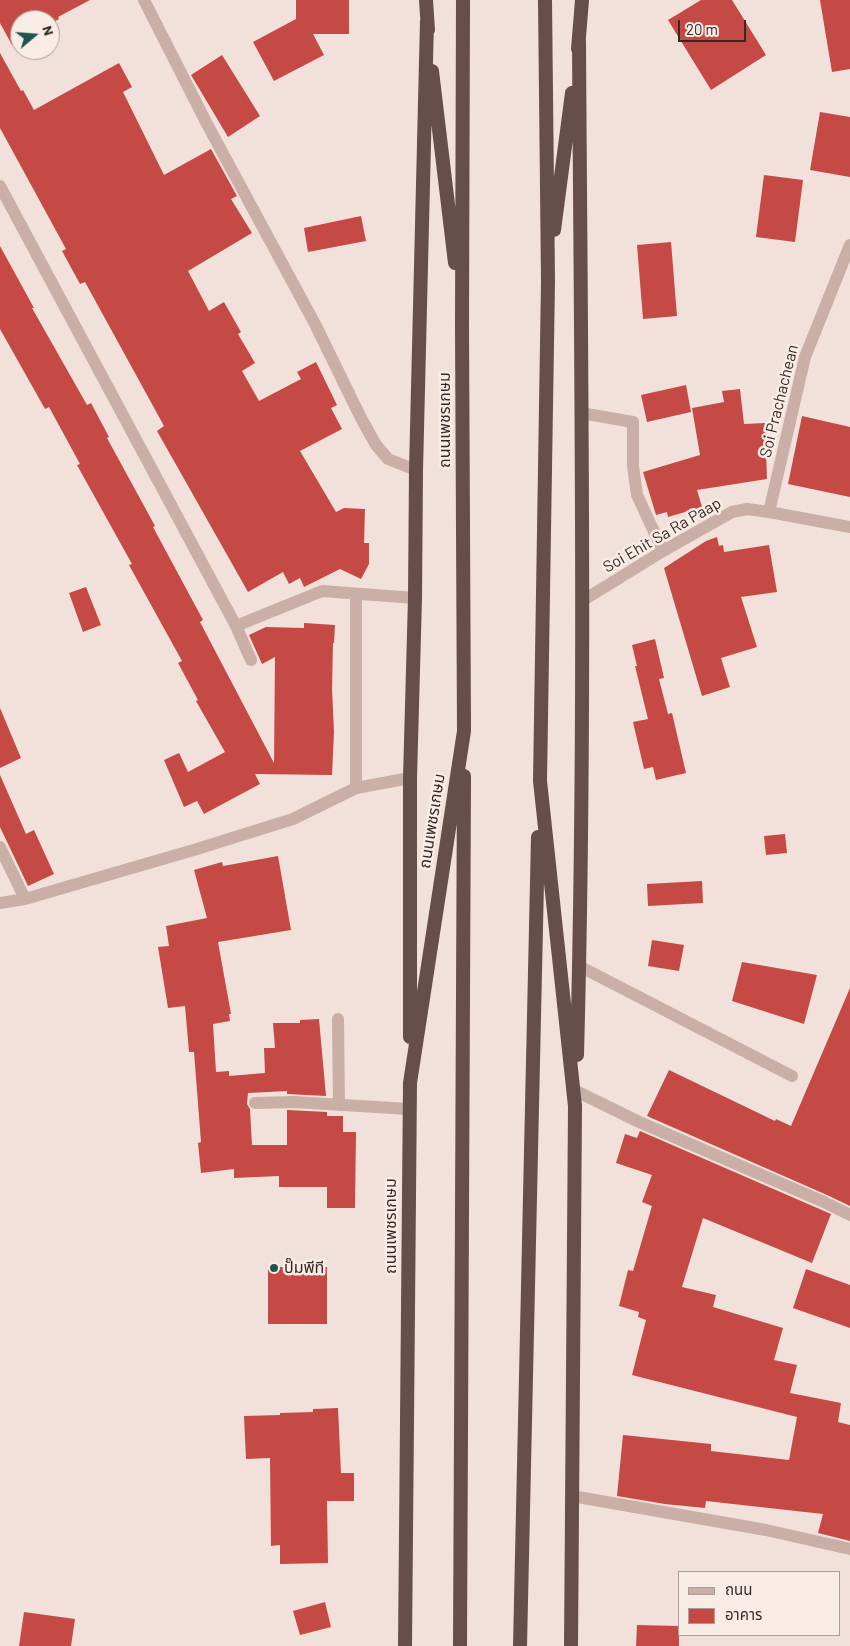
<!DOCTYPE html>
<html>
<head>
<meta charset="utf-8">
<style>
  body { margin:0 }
  #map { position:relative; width:850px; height:1646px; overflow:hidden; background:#f1e1da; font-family:Barlow,"Noto Sans Thai",sans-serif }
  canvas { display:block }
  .legend { position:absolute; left:678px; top:1571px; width:162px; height:65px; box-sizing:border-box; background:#f9ece6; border:1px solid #ab9e9a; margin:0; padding:6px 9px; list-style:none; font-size:15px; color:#352827 }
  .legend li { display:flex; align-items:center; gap:10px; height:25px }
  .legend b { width:25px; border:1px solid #ab9e9a }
  .north { position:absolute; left:10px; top:10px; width:50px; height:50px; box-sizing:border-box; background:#f9ece6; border:1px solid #ab9e9a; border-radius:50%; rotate:72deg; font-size:14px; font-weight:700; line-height:20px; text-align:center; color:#352827 }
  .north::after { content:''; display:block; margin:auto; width:18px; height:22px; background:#1d564e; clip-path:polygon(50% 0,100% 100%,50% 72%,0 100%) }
  .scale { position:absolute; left:678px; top:20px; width:68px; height:22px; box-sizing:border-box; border:2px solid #352827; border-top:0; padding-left:6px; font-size:15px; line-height:18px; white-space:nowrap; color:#352827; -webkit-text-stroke:4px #f9ece6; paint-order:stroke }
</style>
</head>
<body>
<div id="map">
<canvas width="850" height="1646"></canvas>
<ul class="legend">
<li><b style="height:6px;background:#c9afa6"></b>ถนน</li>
<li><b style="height:14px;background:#c54944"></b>อาคาร</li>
</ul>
<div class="north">N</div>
<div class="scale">20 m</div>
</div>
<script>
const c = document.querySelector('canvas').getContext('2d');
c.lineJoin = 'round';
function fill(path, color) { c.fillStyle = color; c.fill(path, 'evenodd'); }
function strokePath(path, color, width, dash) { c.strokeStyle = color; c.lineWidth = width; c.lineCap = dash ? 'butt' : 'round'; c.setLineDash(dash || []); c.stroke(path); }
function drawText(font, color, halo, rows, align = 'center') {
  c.font = font + ' Barlow,"Noto Sans Thai",sans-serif'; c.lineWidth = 5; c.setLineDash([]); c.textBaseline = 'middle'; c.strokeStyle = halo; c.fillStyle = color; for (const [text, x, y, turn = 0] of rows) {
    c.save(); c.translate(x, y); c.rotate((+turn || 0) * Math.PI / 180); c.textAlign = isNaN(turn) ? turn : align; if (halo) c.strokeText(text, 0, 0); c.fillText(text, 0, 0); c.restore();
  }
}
fill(new Path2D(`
  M 0,0 L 90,0 L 58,17 L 59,19 L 50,24 L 50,20 L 20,20 L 20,40 L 12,45 L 0,23 Z
  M 296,0 L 349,0 L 349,34 L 313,34 L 324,55 L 274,81 L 253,42 L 296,19 Z
  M 701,0 L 732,0 L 766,55 L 711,90 L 668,20 Z
  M 820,0 L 850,0 L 850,69 L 832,72 Z
  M 0,53 L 21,91 L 23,90 L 34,110 L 119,63 L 132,87 L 123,92 L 164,175 L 211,149 L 237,196 L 231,199 L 252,233 L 188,271 L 209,311 L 224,302 L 241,332 L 238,334 L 255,363 L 242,371 L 259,401 L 301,379 L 297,372 L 316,362 L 337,405 L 331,408 L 342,429 L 300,451 L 336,512 L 344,508 L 365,509 L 364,543 L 369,543 L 369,564 L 361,579 L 340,569 L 304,587 L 300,578 L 289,584 L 283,572 L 248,592 L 157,431 L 164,426 L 85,282 L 80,284 L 62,251 L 66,249 L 0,128 Z
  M 222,55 L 260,116 L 228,137 L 191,75 Z
  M 820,112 L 850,117 L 850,177 L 810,170 Z
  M 764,175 L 803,180 L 795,242 L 756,237 Z
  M 361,216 L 366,241 L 308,252 L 304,228 Z
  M 671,242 L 677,316 L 643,319 L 637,245 Z
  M 0,246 L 34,308 L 32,308 L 87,405 L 91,403 L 109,437 L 107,438 L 155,526 L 153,527 L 203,620 L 200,622 L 274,763 L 275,657 L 262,664 L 249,635 L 266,627 L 304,628 L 304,623 L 335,625 L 334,643 L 333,643 L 332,689 L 334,732 L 332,775 L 255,774 L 260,784 L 204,814 L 197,801 L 184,807 L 164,760 L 179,753 L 188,772 L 225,752 L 196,701 L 198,700 L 178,663 L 182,661 L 129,565 L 132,564 L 77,465 L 80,464 L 49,407 L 45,409 L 0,329 Z
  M 686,385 L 691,412 L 647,422 L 641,395 Z
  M 740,389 L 744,424 L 765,423 L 767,479 L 697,490 L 702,507 L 668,517 L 667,512 L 656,515 L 643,472 L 700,455 L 692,408 L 724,402 L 722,391 Z
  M 802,416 L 850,427 L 850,497 L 788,484 Z
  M 717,537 L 719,546 L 723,545 L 724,552 L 769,545 L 777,592 L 741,597 L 757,647 L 721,658 L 730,687 L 702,696 L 664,568 L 706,541 Z
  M 86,587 L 101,625 L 83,632 L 69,593 Z
  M 655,639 L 664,678 L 659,679 L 668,714 L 672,713 L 686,773 L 656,780 L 653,767 L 644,769 L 633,722 L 648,719 L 635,666 L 637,666 L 632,645 Z
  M 0,708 L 21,758 L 0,768 Z
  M 0,775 L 26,834 L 34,830 L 54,874 L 28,886 L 0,827 Z
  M 785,834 L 787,853 L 766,855 L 764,836 Z
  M 278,856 L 291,930 L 218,942 L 231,1014 L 229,1014 L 230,1021 L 213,1024 L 216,1072 L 229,1071 L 229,1076 L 265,1073 L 264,1048 L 275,1048 L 273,1023 L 300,1023 L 300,1020 L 319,1019 L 326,1096 L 287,1094 L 287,1091 L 248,1093 L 247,1104 L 250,1109 L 252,1145 L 287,1145 L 287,1110 L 327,1112 L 327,1116 L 343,1116 L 343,1132 L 356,1132 L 355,1208 L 327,1208 L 327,1187 L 279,1187 L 279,1176 L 234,1178 L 234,1169 L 201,1173 L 198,1143 L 201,1142 L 194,1052 L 189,1052 L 185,1006 L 168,1008 L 158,947 L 169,946 L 166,926 L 207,918 L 194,870 L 222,862 L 223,866 Z
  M 702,881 L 703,903 L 648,906 L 647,884 Z
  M 652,940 L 684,945 L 679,971 L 648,966 Z
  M 742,962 L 817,975 L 804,1024 L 732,1001 Z
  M 850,988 L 850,1206 L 827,1195 L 647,1116 L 669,1070 L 775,1121 L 776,1119 L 791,1126 Z
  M 640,1131 L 831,1214 L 812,1263 L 703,1218 L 682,1287 L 716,1295 L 713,1307 L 783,1328 L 774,1360 L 797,1365 L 790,1393 L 841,1403 L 838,1422 L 850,1425 L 850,1541 L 818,1533 L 823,1514 L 706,1501 L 705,1508 L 665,1504 L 617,1496 L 623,1435 L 711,1444 L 711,1451 L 789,1460 L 797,1417 L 632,1375 L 646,1320 L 638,1317 L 639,1312 L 619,1306 L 628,1270 L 633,1271 L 652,1206 L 642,1202 L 652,1175 L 616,1163 L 625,1134 L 637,1138 Z
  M 268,1267 L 327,1267 L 327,1324 L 268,1324 Z
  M 806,1269 L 850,1285 L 850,1328 L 793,1308 Z
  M 338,1408 L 341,1473 L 354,1473 L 354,1501 L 327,1501 L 328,1563 L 280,1564 L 280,1545 L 271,1546 L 270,1458 L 246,1459 L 244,1416 L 280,1415 L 280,1413 L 313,1412 L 313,1409 Z
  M 325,1602 L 331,1627 L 300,1635 L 293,1611 Z
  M 24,1612 L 75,1619 L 71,1646 L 19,1646 Z
  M 637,1625 L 679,1626 L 679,1646 L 636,1646 Z`), '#c54944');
strokePath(new Path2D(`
  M 144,0 L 207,124 L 315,324 L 361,418 L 376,445 L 388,459 L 416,470
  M 0,186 L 236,626 L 251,660
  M 581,413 L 633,422 L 633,466 L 637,495 L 663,551
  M 769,512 L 805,357 L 850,245
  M 356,594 L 356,788
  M 582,601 L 663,551 L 732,512 L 747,509 L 769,512 L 850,527
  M 236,626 L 322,591 L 415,598
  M 0,847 L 25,899
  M 0,903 L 25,899 L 197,849 L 293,819 L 356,788 L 410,778
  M 579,966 L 792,1076
  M 338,1019 L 339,1105
  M 576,1091 L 637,1121 L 824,1202 L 850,1215
  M 255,1103 L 294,1102 L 409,1109
  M 572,1496 L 766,1530 L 850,1549`), '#c9afa6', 12);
strokePath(new Path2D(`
  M 426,0 L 428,30
  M 545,0 L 548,281 L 540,781 L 575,1106 L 571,1646
  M 578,49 L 582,0
  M 432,71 L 455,263
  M 554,230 L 572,93
  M 410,1037 L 410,778 L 415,598 L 416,470 L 427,21
  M 577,1055 C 586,717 581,379 579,41
  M 405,1646 L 410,1083 L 464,731 L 462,326 L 463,0
  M 460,1646 L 464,776
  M 520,1646 L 538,837`), '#664e4b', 14);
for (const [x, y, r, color] of [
  [274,1268,5,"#1d564e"]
]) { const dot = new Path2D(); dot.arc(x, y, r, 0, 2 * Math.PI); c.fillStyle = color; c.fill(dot); strokePath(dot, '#f9ece6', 2); }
drawText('16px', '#352827', '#f9ece6', [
  ["Soi Prachachean",779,401,-76],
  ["ถนนเพชรเกษม",445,420,-90],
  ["Soi Ehit Sa Ra Paap",662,535,-30],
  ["ถนนเพชรเกษม",432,821,-81],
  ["ถนนเพชรเกษม",391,1226,-90]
]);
drawText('16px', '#352827', '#f9ece6', [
  ["ปั๊มพีที",284,1268]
], 'left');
</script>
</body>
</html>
